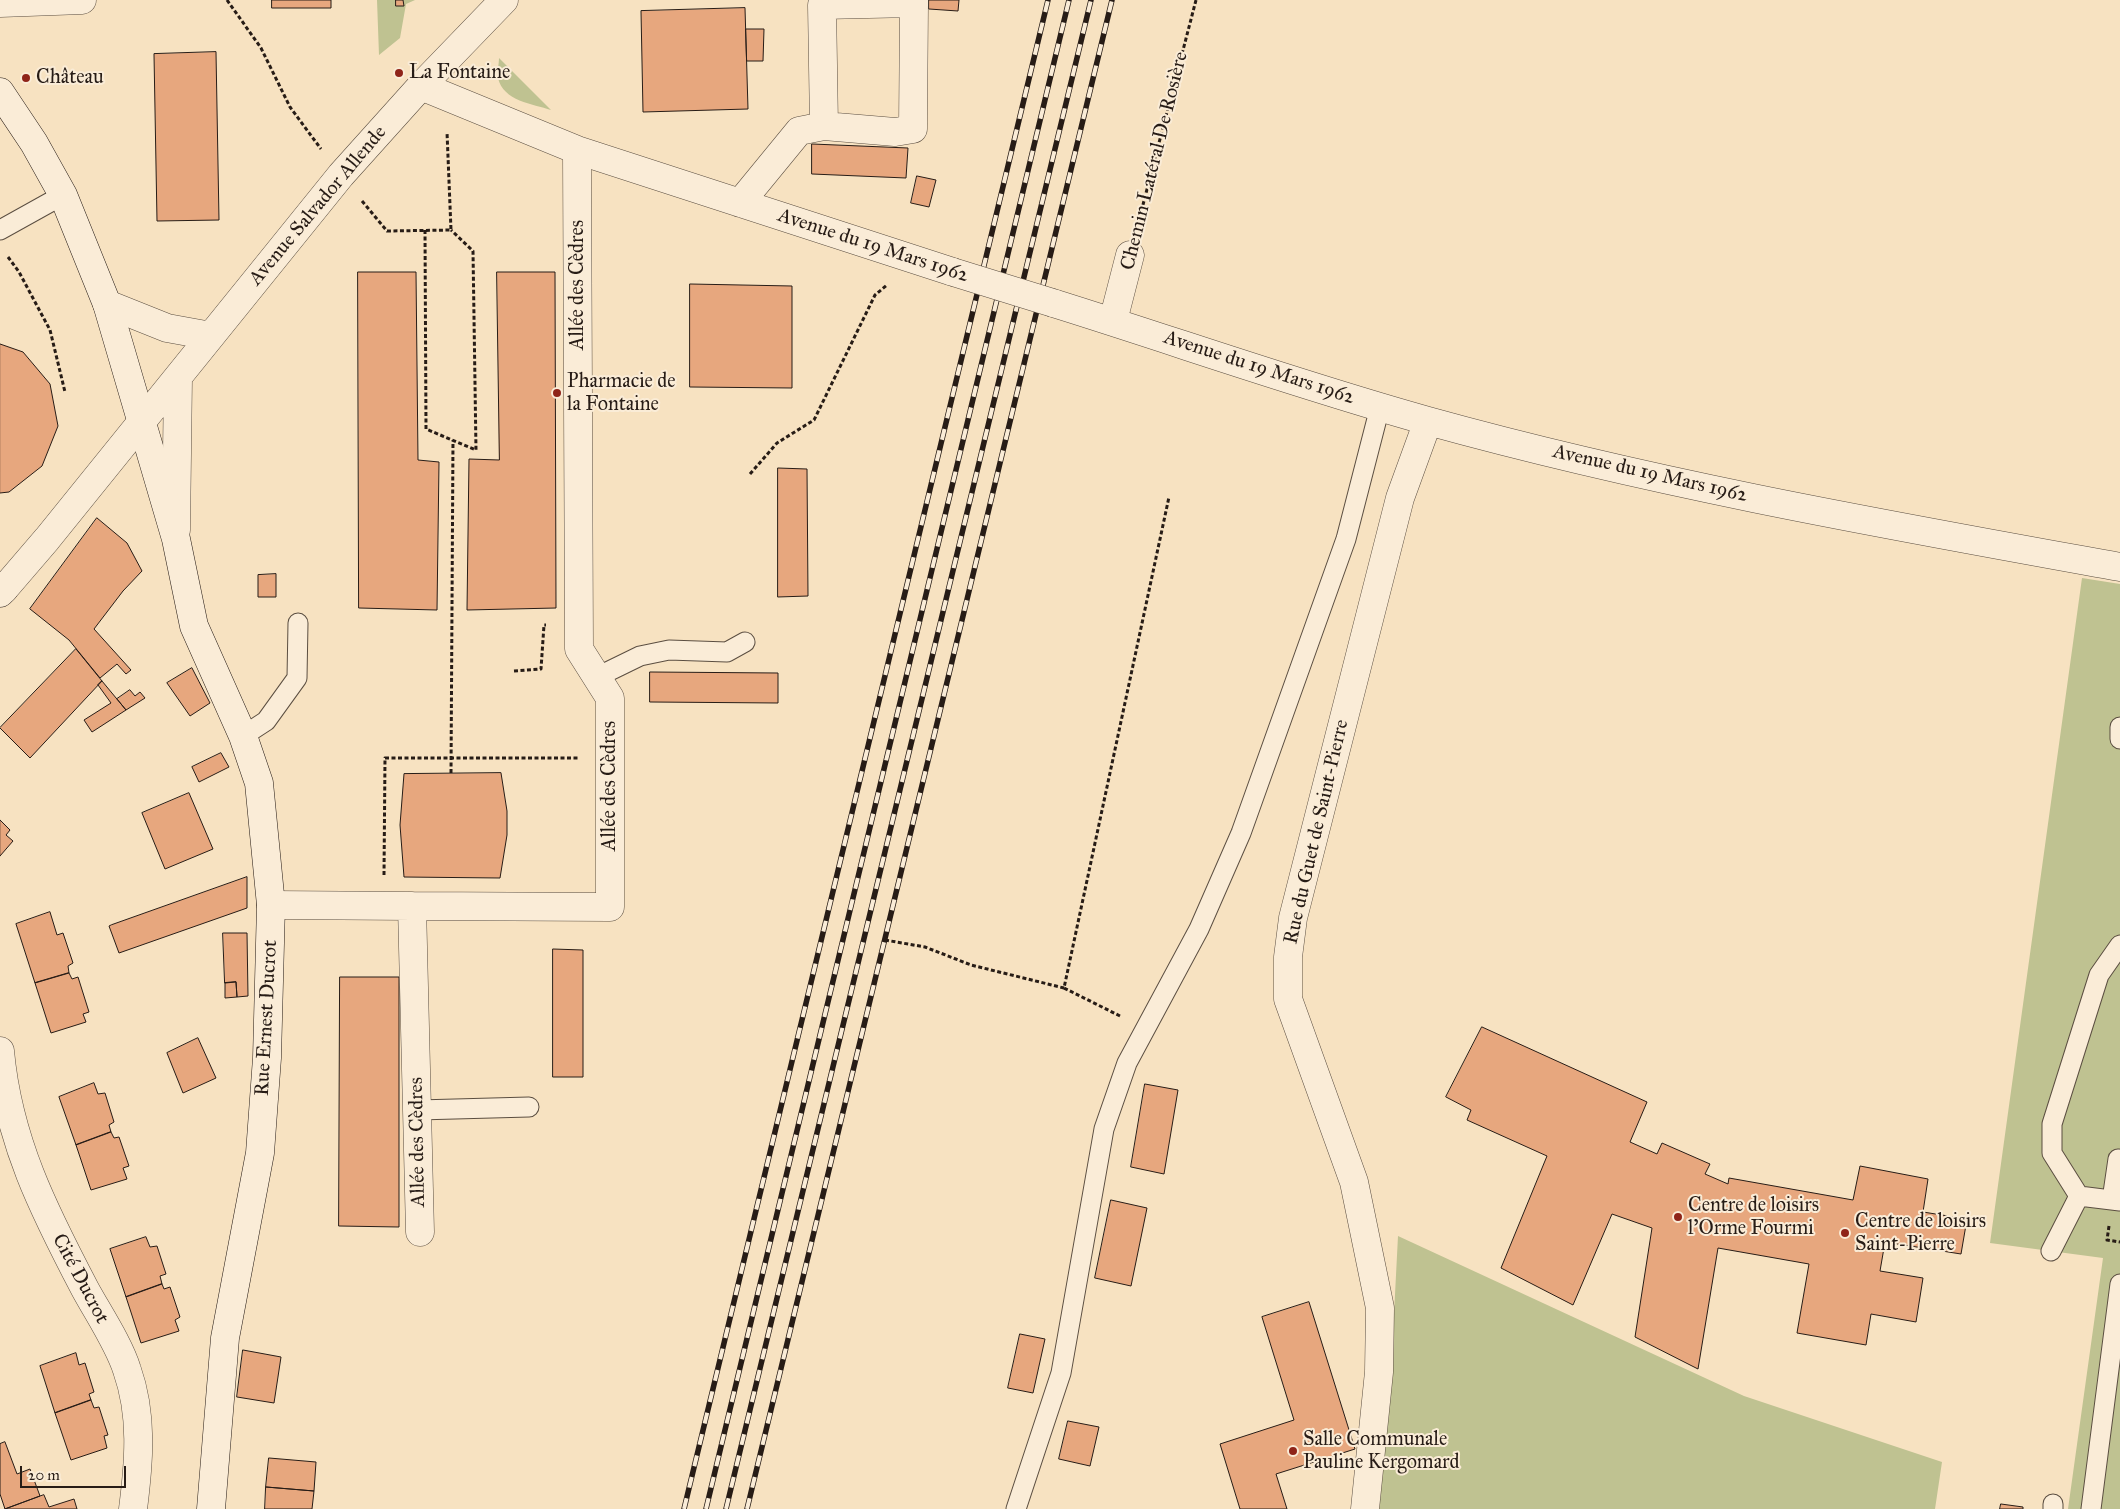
<!DOCTYPE html>
<html>
<head>
<meta charset="utf-8">
<style>
  body { margin:0 }
  #map { position:relative; width:2120px; height:1509px; overflow:hidden; background:#f7e2c1; font-family:"IM FELL Great Primer",serif }
  canvas { display:block }
  .scale { position:absolute; left:20px; top:1466px; width:106px; height:22px; box-sizing:border-box; border:2px solid #271c16; border-top:0; padding-left:6px; font-size:15px; line-height:18px; white-space:nowrap; color:#271c16; -webkit-text-stroke:4px #faecd7; paint-order:stroke }
</style>
</head>
<body>
<div id="map">
<canvas width="2120" height="1509"></canvas>
<div class="scale">20 m</div>
</div>
<script>
const c = document.querySelector('canvas').getContext('2d');
c.lineJoin = 'round';
function fill(path, color) { c.fillStyle = color; c.fill(path, 'evenodd'); }
function strokePath(path, color, width, dash) { c.strokeStyle = color; c.lineWidth = width; c.lineCap = dash ? 'butt' : 'round'; c.setLineDash(dash || []); c.stroke(path); }
function drawText(font, color, halo, rows, align = 'center') {
  c.font = font + ' "IM FELL Great Primer",serif'; c.lineWidth = 4; c.setLineDash([]); c.textBaseline = 'middle'; c.strokeStyle = halo; c.fillStyle = color; for (const [text, x, y, turn = 0] of rows) {
    c.save(); c.translate(x, y); c.rotate((+turn || 0) * Math.PI / 180); c.textAlign = isNaN(turn) ? turn : align; if (halo) c.strokeText(text, 0, 0); c.fillText(text, 0, 0); c.restore();
  }
}
fill(new Path2D(`
  M 377,0 L 415,0 L 406,4 L 400,38 L 379,55 Z
  M 499,58 L 551,110 C 533,104 503,101 498,78 C 497,72 499,64 499,58 Z
  M 2082,578 L 2120,584 L 2120,1509 L 2068,1509 L 2103,1258 L 1990,1243 Z
  M 1398,1236 L 1744,1396 L 1942,1462 L 1935,1509 L 1379,1509 L 1392,1353 Z`), '#bfc291');
const building = new Path2D(`
  M 272,0 L 331,0 L 331,8 L 272,8 Z
  M 396,0 L 403,0 L 404,6 L 396,6 Z
  M 929,0 L 959,0 L 958,11 L 929,9 Z
  M 745,8 L 748,109 L 643,112 L 641,11 Z
  M 746,29 L 764,29 L 763,61 L 747,61 Z
  M 216,52 L 219,220 L 157,221 L 154,54 Z
  M 812,144 L 908,148 L 906,178 L 812,174 Z
  M 917,176 L 936,180 L 929,207 L 911,203 Z
  M 358,272 L 416,272 L 418,460 L 439,462 L 437,610 L 359,608 Z
  M 497,272 L 555,272 L 556,608 L 467,610 L 469,459 L 499,460 Z
  M 690,284 L 792,286 L 792,388 L 690,387 Z
  M 0,344 L 23,352 L 50,384 L 58,426 L 42,466 L 9,492 L 0,493 Z
  M 778,468 L 807,469 L 808,596 L 778,597 Z
  M 97,518 L 127,543 L 142,571 L 123,591 L 94,629 L 131,670 L 126,674 L 117,664 L 100,678 L 69,640 L 30,609 Z
  M 276,574 L 276,597 L 258,597 L 258,575 Z
  M 76,649 L 102,681 L 30,758 L 0,728 Z
  M 192,668 L 210,703 L 190,716 L 167,683 Z
  M 650,672 L 778,673 L 778,703 L 650,702 Z
  M 102,681 L 126,710 L 92,732 L 84,720 L 111,703 L 98,685 Z
  M 130,690 L 135,696 L 140,692 L 145,698 L 126,710 L 117,699 Z
  M 221,753 L 229,767 L 199,782 L 192,767 Z
  M 501,773 L 507,811 L 507,835 L 500,878 L 404,877 L 400,825 L 404,774 Z
  M 189,793 L 213,849 L 165,869 L 142,813 Z
  M 0,820 L 10,830 L 6,835 L 13,841 L 0,856 Z
  M 247,877 L 247,908 L 119,953 L 109,926 L 111,925 Z
  M 50,912 L 57,935 L 63,933 L 73,963 L 68,966 L 69,973 L 35,983 L 16,924 Z
  M 223,933 L 247,933 L 248,996 L 237,997 L 236,982 L 225,983 Z
  M 553,949 L 583,950 L 583,1077 L 553,1077 Z
  M 69,973 L 72,979 L 78,977 L 89,1012 L 83,1014 L 86,1022 L 51,1033 L 35,983 Z
  M 340,977 L 399,977 L 399,1227 L 339,1226 Z
  M 236,982 L 237,997 L 225,998 L 225,983 Z
  M 1482,1027 L 1647,1102 L 1630,1142 L 1657,1154 L 1662,1143 L 1710,1164 L 1705,1174 L 1728,1184 L 1729,1178 L 1853,1200 L 1860,1166 L 1928,1179 L 1923,1212 L 1967,1219 L 1961,1254 L 1885,1242 L 1880,1271 L 1923,1278 L 1916,1322 L 1871,1314 L 1866,1345 L 1797,1333 L 1809,1264 L 1718,1248 L 1698,1369 L 1635,1337 L 1652,1228 L 1612,1214 L 1573,1305 L 1501,1268 L 1547,1156 L 1467,1120 L 1471,1110 L 1446,1097 Z
  M 198,1038 L 216,1078 L 183,1093 L 167,1053 Z
  M 94,1083 L 98,1094 L 105,1093 L 114,1122 L 109,1125 L 111,1132 L 76,1145 L 59,1097 Z
  M 1145,1084 L 1178,1090 L 1164,1174 L 1131,1167 Z
  M 111,1132 L 114,1138 L 119,1137 L 129,1166 L 123,1168 L 127,1179 L 91,1190 L 76,1145 Z
  M 1111,1200 L 1147,1208 L 1131,1286 L 1095,1278 Z
  M 146,1237 L 150,1247 L 157,1246 L 166,1274 L 160,1276 L 162,1284 L 126,1297 L 110,1249 Z
  M 162,1284 L 164,1289 L 170,1287 L 180,1317 L 175,1320 L 179,1331 L 141,1343 L 126,1297 Z
  M 1309,1302 L 1355,1449 L 1276,1474 L 1287,1509 L 1240,1509 L 1220,1444 L 1294,1420 L 1262,1317 Z
  M 1020,1334 L 1045,1339 L 1033,1393 L 1008,1388 Z
  M 243,1350 L 281,1357 L 274,1403 L 237,1397 Z
  M 76,1353 L 79,1365 L 85,1363 L 94,1392 L 89,1394 L 91,1400 L 55,1413 L 40,1366 Z
  M 91,1400 L 94,1408 L 99,1407 L 108,1435 L 104,1436 L 107,1448 L 71,1460 L 55,1413 Z
  M 1068,1421 L 1099,1427 L 1090,1466 L 1059,1459 Z
  M 5,1442 L 17,1474 L 30,1469 L 40,1496 L 5,1509 L 0,1494 L 0,1444 Z
  M 269,1458 L 316,1462 L 314,1491 L 266,1487 Z
  M 266,1487 L 314,1491 L 312,1509 L 265,1509 Z
  M 44,1495 L 49,1507 L 74,1499 L 77,1509 L 5,1509 Z
  M 2001,1504 L 2023,1507 L 2023,1509 L 2000,1509 Z`);
fill(building, '#e7a77e');
strokePath(building, '#271c16', 1);
const service = new Path2D(`
  M 0,230 L 63,195
  M 597,677 L 640,656 L 669,650 L 727,652 L 745,642
  M 2120,727 L 2120,739
  M 243,736 L 266,721 L 297,678 L 298,623
  M 2120,945 L 2099,975 L 2052,1124 L 2052,1153 L 2079,1196 L 2120,1201
  M 418,1110 L 529,1107
  M 2112,1200 L 2118,1159 L 2120,1160
  M 2051,1251 L 2079,1196
  M 1016,1509 L 1061,1373 L 1104,1129 L 1127,1063 L 1199,929 L 1241,833 L 1346,539 L 1380,407
  M 2053,1509 L 2053,1504
  M 2091,1509 L 2120,1284`);
const minor = new Path2D(`
  M 914,0 L 914,3 L 913,129 L 895,132 L 824,126 L 822,5 L 914,3
  M 0,3 L 82,0
  M 421,86 L 577,150 L 953,272
  M 740,203 L 799,131 L 824,126
  M 1053,303 C 1178,342 1302,386 1428,421 C 1655,484 1888,525 2120,567
  M 1113,321 L 1130,255
  M 271,905 L 412,906
  M 0,1051 C 8,1140 44,1211 85,1289 C 98,1313 119,1344 127,1370 C 143,1415 139,1462 133,1509
  M 420,1232 L 412,906 L 610,907 L 610,698 L 579,649 L 577,150
  M 1365,1509 L 1379,1372 L 1380,1308 L 1354,1182 L 1288,999 L 1288,957 L 1293,918 L 1400,498 L 1428,421`);
const tertiary = new Path2D(`
  M 107,304 L 167,328 L 211,336
  M 176,530 L 178,377
  M 4,589 L 47,539 L 341,175 L 421,86 L 504,0`);
const secondary = new Path2D(`
  M 0,92 L 34,143 L 63,195 L 107,304 L 176,539 L 194,626 L 243,736 L 259,783 L 271,905 L 267,1058 L 260,1153 L 225,1338 L 211,1509
  M 0,587 L 4,589 L 0,593`);
strokePath(service, '#5b4e41', 21);
strokePath(minor, '#5b4e41', 29);
strokePath(tertiary, '#5b4e41', 29);
strokePath(secondary, '#271c16', 29);
strokePath(new Path2D(`
  M 227,0 L 261,48 L 290,107 L 321,149
  M 362,201 L 387,231 L 451,230 L 447,132
  M 1138,224 L 1196,0
  M 425,230 L 426,429 L 476,450 L 473,251 L 451,230
  M 8,257 L 19,272 L 50,330 L 65,392
  M 750,474 L 777,443 L 814,420 L 875,295 L 887,285
  M 514,671 L 541,669 L 544,625 L 546,625
  M 451,773 L 453,440
  M 384,875 L 385,758 L 579,758
  M 885,940 L 925,947 L 971,965 L 1064,988
  M 1120,1016 L 1064,988 L 1169,497
  M 2109,1226 L 2107,1240 L 2120,1242`), '#271c16', 3, [4, 2.5]);
strokePath(service, '#faecd7', 19);
strokePath(minor, '#faecd7', 28);
strokePath(tertiary, '#faecd7', 28);
strokePath(secondary, '#faecd7', 28);
const rail = new Path2D(`
  M 684,1509 L 1048,0
  M 706,1509 L 1069,0
  M 726,1509 L 1091,0
  M 747,1509 L 1112,0`);
strokePath(rail, '#271c16', 5.5);
strokePath(rail, '#faecd7', 4, [11]);
const minorBridge = new Path2D(`
  M 953,272 L 1053,303`);
strokePath(minorBridge, '#5b4e41', 29, []);
strokePath(minorBridge, '#faecd7', 28);
for (const [x, y, r, color] of [
  [399,73,5,"#8f2418"],
  [26,78,5,"#8f2418"],
  [557,393,5,"#8f2418"],
  [1678,1217,5,"#8f2418"],
  [1845,1233,5,"#8f2418"],
  [1293,1451,5,"#8f2418"]
]) { const dot = new Path2D(); dot.arc(x, y, r, 0, 2 * Math.PI); c.fillStyle = color; c.fill(dot); strokePath(dot, '#faecd7', 2); }
drawText('20px', '#271c16', '#faecd7', [
  ["La Fontaine",409,73],
  ["Château",36,78],
  ["Pharmacie de",567,382],
  ["la Fontaine",567,405],
  ["Centre de loisirs",1688,1206],
  ["l'Orme Fourmi",1688,1229],
  ["Centre de loisirs",1855,1222],
  ["Saint-Pierre",1855,1245],
  ["Salle Communale",1303,1440],
  ["Pauline Kergomard",1303,1463]
], 'left');
drawText('20px', '#271c16', '#faecd7', [
  ["Chemin Latéral De Rosière",1155,161,-76],
  ["Avenue Salvador Allende",318,206,-50],
  ["Avenue du 19 Mars 1962",873,246,18],
  ["Allée des Cèdres",578,285,-90],
  ["Avenue du 19 Mars 1962",1259,368,18],
  ["Avenue du 19 Mars 1962",1650,474,13],
  ["Allée des Cèdres",610,786,-90],
  ["Rue du Guet de Saint-Pierre",1317,832,-77],
  ["Rue Ernest Ducrot",267,1018,-87],
  ["Allée des Cèdres",418,1142,-91],
  ["Cité Ducrot",80,1279,62]
]);
</script>
</body>
</html>
